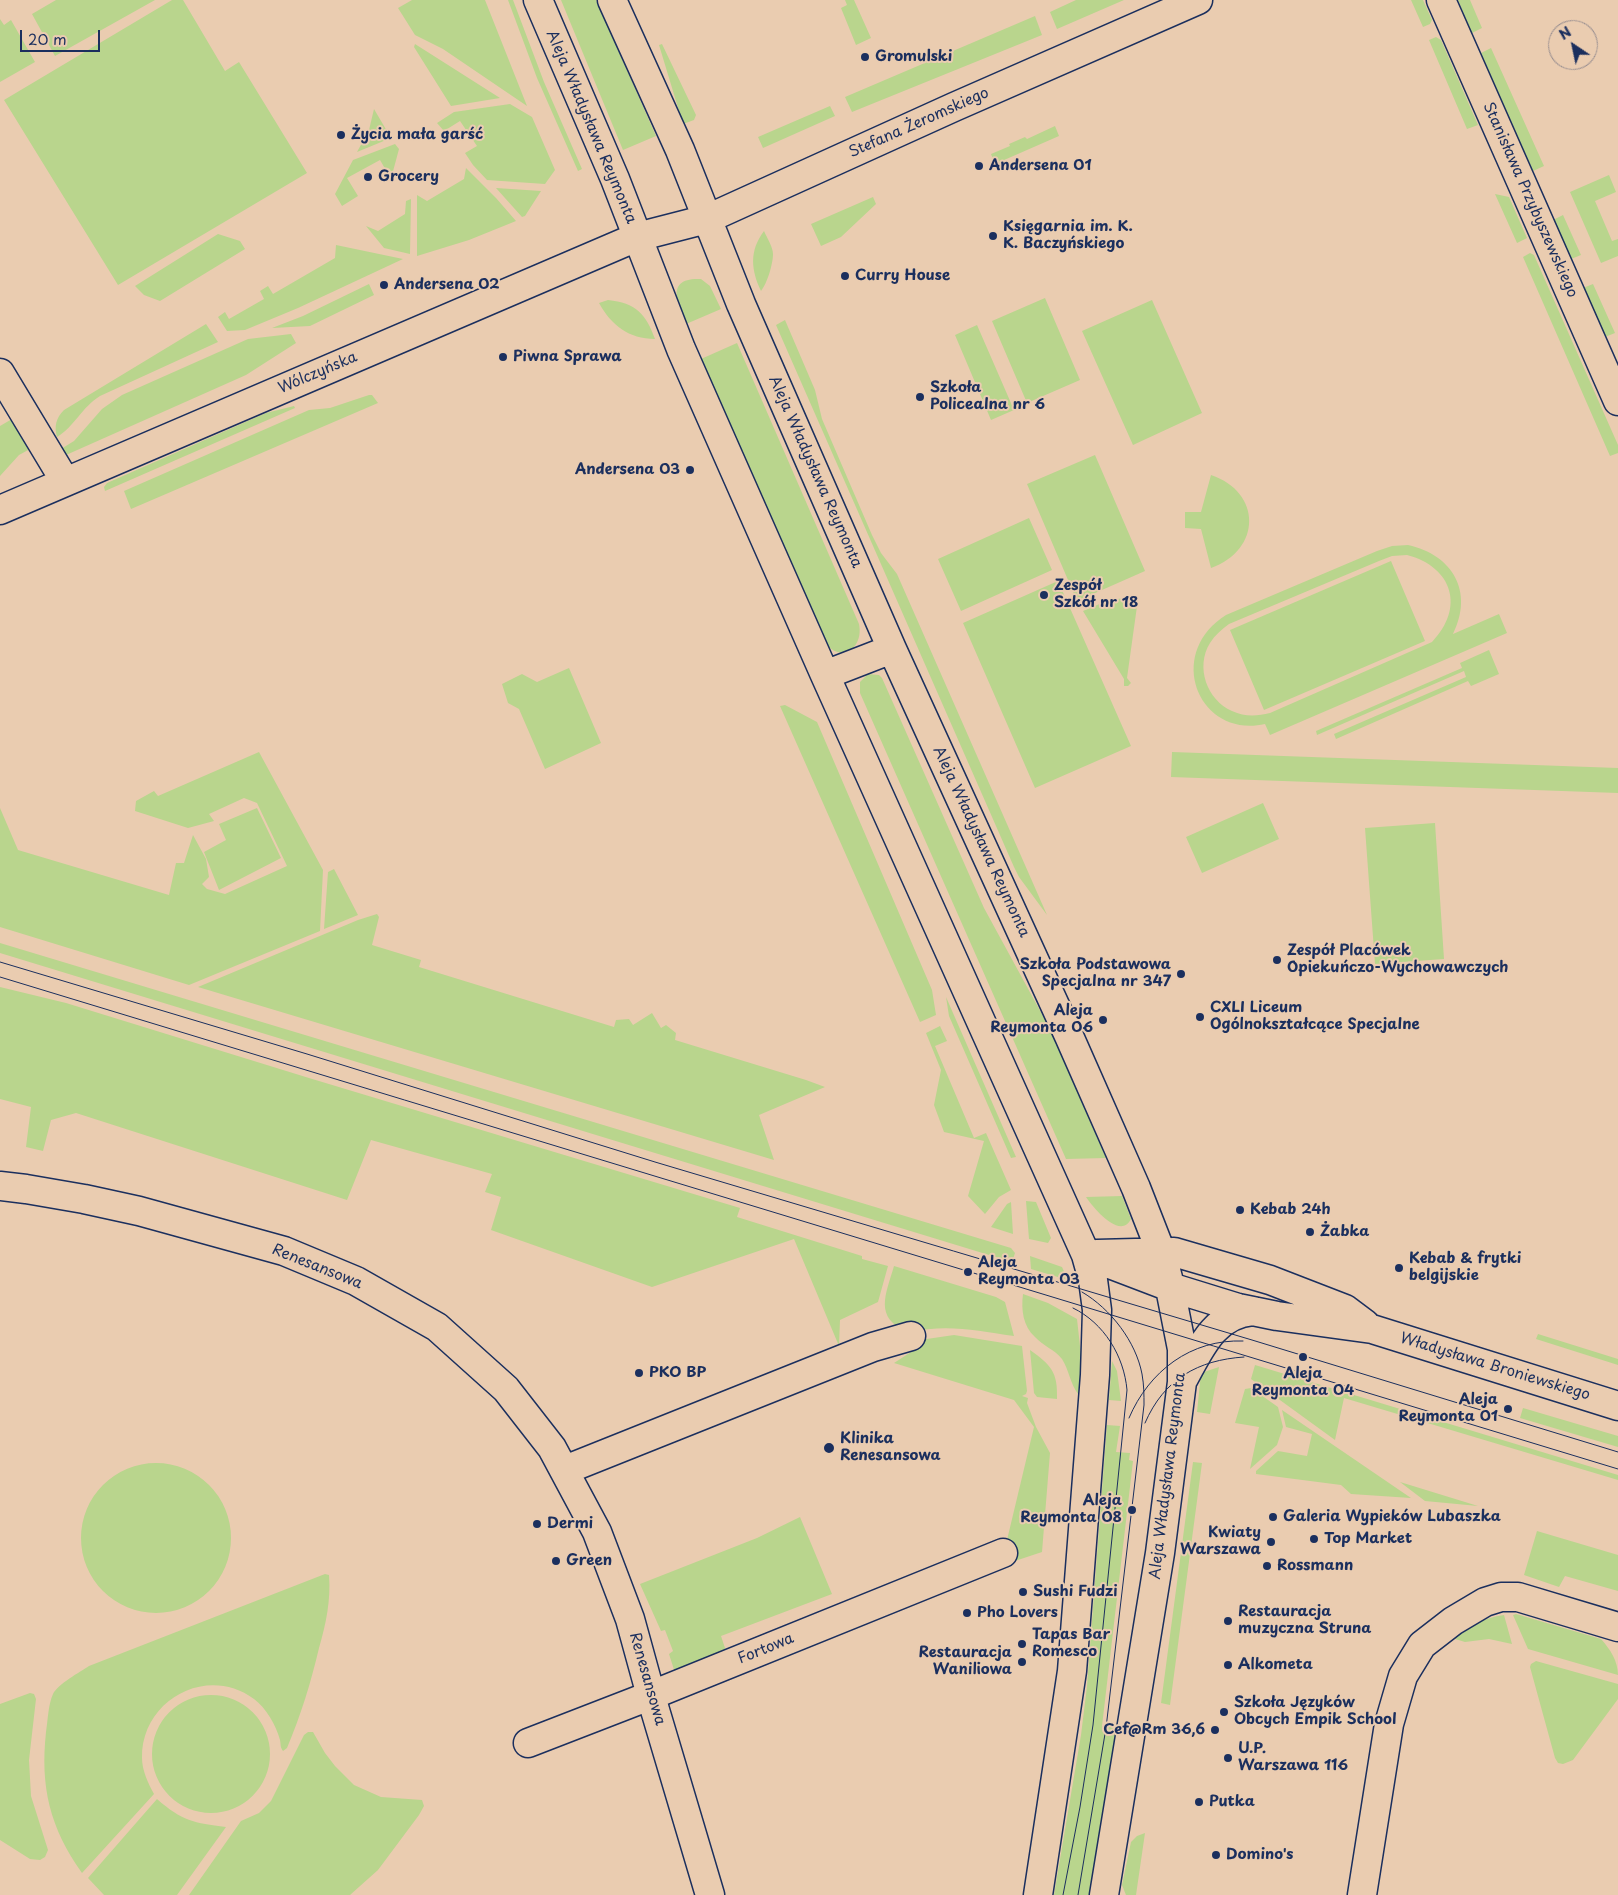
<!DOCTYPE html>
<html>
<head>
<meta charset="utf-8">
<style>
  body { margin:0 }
  #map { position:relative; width:1618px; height:1895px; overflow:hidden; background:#eaccb0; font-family:"Playpen Sans",sans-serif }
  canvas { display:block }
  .north { position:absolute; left:1548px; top:20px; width:50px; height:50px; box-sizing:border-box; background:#eaccb0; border:1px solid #978d8f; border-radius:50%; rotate:326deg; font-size:14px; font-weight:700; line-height:20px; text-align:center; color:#1b2f5e }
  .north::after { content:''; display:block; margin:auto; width:18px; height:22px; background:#1b2f5e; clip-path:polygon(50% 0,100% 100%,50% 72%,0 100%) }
  .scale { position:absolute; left:20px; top:30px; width:80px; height:22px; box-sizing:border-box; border:2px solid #1b2f5e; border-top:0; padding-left:6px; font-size:15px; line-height:18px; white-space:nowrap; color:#1b2f5e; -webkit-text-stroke:4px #eaccb0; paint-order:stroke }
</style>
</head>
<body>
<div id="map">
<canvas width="1618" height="1895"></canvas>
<div class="north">N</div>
<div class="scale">20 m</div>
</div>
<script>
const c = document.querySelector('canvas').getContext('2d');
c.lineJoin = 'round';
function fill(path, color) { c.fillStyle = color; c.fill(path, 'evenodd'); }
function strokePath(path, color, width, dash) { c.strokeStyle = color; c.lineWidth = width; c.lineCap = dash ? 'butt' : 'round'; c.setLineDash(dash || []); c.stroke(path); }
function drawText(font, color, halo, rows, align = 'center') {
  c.font = font + ' "Playpen Sans",sans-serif'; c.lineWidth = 4; c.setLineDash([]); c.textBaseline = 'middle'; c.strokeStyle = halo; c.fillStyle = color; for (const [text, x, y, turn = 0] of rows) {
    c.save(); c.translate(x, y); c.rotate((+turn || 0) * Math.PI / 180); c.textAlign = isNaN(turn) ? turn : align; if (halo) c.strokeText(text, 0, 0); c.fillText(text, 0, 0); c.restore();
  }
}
fill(new Path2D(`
  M 56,0 L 155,0 L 55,56 L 32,14 Z
  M 172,0 L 183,0 L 225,71 L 239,62 L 307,173 L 118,285 L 4,100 Z
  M 412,0 L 485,0 L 527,106 L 443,49 L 415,35 L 398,8 Z
  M 508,0 L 513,0 L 544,82 L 582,169 L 578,171 L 537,78 Z
  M 561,0 L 596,0 L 656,136 L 623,150 Z
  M 845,0 L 854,0 L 871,38 L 856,45 L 841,8 L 847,5 Z
  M 1076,0 L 1124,0 L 1057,29 L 1050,12 Z
  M 1411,0 L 1423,0 L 1432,20 L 1430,24 L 1423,27 Z
  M 1458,0 L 1470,0 L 1482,28 L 1472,33 Z
  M 1035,16 L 1042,35 L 852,112 L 845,97 Z
  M 0,19 L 4,25 L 11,20 L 35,62 L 0,82 Z
  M 1436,37 L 1441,40 L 1478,125 L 1467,129 L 1429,40 Z
  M 415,44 L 500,98 L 451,106 L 414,47 Z
  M 662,44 L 696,115 L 694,120 L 683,124 L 659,45 Z
  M 1491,48 L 1544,166 L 1533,171 L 1481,53 Z
  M 510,104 L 532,117 L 555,170 L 545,184 L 487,180 L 473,165 L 465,153 L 477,146 L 460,121 L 444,131 L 437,123 L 454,112 Z
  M 830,106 L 835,116 L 763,148 L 758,137 Z
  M 374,109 L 391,138 L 357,152 L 369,130 Z
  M 1055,126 L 1059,136 L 995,164 L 991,154 L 1010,146 L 1009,144 L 1025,137 L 1027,139 Z
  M 395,144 L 399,149 L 392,175 L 390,177 L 380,160 L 347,178 L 358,196 L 342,206 L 335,194 L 353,160 Z
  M 466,168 L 496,198 L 516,221 L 469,240 L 417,256 L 417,195 L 427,201 L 464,179 Z
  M 1609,175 L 1616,192 L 1595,201 L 1612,241 L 1618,239 L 1618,256 L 1601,263 L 1570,192 Z
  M 496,188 L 541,191 L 525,216 L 522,217 Z
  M 1495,194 L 1509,197 L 1527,238 L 1517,243 Z
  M 873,197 L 876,204 L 841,237 L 821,246 L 811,224 Z
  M 411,199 L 410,254 L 384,248 L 366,226 L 378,231 L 405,214 L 406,201 Z
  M 1563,215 L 1581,255 L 1571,259 L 1553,220 Z
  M 764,231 C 767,238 773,247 773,254 C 773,264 767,284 761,291 C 751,270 749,251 764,231 Z
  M 218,234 L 240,241 L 245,249 L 160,301 L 144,295 L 135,286 Z
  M 336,245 L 403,259 L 298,308 L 245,330 L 227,331 L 218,317 L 225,312 L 229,319 L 264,299 L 260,291 L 268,286 L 273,294 L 335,258 Z
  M 1530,253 L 1534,255 L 1618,445 L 1618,453 L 1610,456 L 1523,257 Z
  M 701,279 L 710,286 L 721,309 L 686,324 C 678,305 664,277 701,279 Z
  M 369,284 L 374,295 L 310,326 L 272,328 L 303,316 Z
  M 1593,284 L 1615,333 L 1605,337 L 1583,288 Z
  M 1045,298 L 1080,380 L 1027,403 L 992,321 Z
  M 608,300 C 636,303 646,314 655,339 C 629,339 611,325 599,303 Z
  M 1152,300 L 1202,413 L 1133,445 L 1082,331 Z
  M 785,320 L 815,390 L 822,419 L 872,535 L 881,553 L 897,574 L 1047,915 L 1019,877 L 1014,867 L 776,325 Z
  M 206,324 L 218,342 L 100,396 C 82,407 74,427 57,437 C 54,426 56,418 64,410 Z
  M 977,325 L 1014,410 L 991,420 L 955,335 Z
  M 291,334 L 296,343 L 246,375 L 66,455 L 61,449 L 74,441 L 102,409 L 122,395 L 248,339 Z
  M 737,343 L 859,624 C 864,649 840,664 825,642 L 701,359 Z
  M 369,395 L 372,395 L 378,403 L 131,509 L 124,491 L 309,410 L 330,408 Z
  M 294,406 L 295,408 L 105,491 L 104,487 L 107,483 L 266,413 Z
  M 12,419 L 30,449 L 19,455 L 0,476 L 0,426 Z
  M 1095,455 L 1145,571 L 1077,601 L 1027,484 Z
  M 1211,475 C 1262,492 1262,550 1211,568 L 1201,529 L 1185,528 L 1185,512 L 1201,512 Z
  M 1029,518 L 1052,570 L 961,611 L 938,559 Z
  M 1408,545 C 1453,555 1474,592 1453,634 L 1499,614 L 1507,633 L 1270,735 L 1265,724 C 1199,739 1164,654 1226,615 L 1377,551 L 1392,546 ZM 1407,555 C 1453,567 1465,608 1432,642 L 1270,713 C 1257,716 1245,717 1232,711 C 1207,700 1195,667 1210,643 C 1215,635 1222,629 1229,624 L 1379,561 L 1392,556 Z
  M 1391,561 L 1425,641 L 1264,710 L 1230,630 Z
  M 1058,581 L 1131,746 L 1035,788 L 963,623 Z
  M 1125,598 L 1138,599 L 1127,678 L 1131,683 L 1128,686 L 1124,686 L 1124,679 L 1083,611 L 1109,600 Z
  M 1489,650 L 1499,674 L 1471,686 L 1468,681 L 1336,739 L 1334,734 L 1466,677 L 1464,671 L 1317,735 L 1316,731 L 1462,668 L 1460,663 Z
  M 569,668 L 601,743 L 545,769 L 519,709 L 508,703 L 502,684 L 522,674 L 537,682 Z
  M 868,674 L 879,675 L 882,678 L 984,908 L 1050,1029 L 1106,1158 L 1066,1159 L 860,693 L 860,682 Z
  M 785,705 L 817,722 L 932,990 L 936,1015 L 920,1022 L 780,706 Z
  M 259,752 L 323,870 L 320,931 L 189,985 L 0,927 L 0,808 L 18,850 L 169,895 L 176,863 L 184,863 L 193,835 L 206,859 L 209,877 L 202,884 L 207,889 L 225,894 L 287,866 L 257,803 L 244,798 L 209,814 L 214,821 L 188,828 L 135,811 L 136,801 L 154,791 L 158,796 Z
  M 1172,752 L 1618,768 L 1618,793 L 1171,777 Z
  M 1263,803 L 1279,839 L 1202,873 L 1186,837 Z
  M 257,808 L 281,858 L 219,890 L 204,852 L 226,840 L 219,824 Z
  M 1435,823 L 1444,959 L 1375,964 L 1365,828 Z
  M 334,869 L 358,915 L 324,929 L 328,872 Z
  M 377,914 L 379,917 L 372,945 L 421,960 L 419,967 L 614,1027 L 616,1020 L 629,1019 L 633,1025 L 652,1013 L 661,1028 L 666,1025 L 676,1033 L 675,1040 L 806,1080 L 825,1087 L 759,1115 L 774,1160 L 198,987 L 358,920 Z
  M 0,943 L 1011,1248 L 1015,1253 L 1012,1262 L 0,953 Z
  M 0,987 L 66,1003 L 309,1078 L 740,1208 L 737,1217 L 862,1256 L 862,1259 L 888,1266 L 878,1302 L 840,1320 L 839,1346 L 794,1239 L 652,1287 L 491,1230 L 501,1197 L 485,1192 L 492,1174 L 371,1140 L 347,1200 L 76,1113 L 51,1120 L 43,1151 L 26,1147 L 31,1107 L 0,1099 Z
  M 946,997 L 1016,1157 L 1011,1158 L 949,1016 Z
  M 940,1026 L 947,1041 L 935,1046 L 974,1138 L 986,1133 L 1011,1190 L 999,1197 L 985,1214 L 968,1196 L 984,1141 L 944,1132 L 934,1105 L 941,1070 L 926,1033 Z
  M 1122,1196 L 1131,1219 C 1120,1241 1092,1206 1086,1197 Z
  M 1026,1201 L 1036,1202 L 1051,1238 L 1048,1243 L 1029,1239 Z
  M 1011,1202 L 1013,1234 L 991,1227 L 1007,1204 Z
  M 1030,1256 L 1062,1267 L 1068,1280 L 1031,1269 Z
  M 894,1266 L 996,1297 L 1005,1302 L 1014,1336 C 975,1330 948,1324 908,1332 C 873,1318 886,1294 894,1266 Z
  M 1023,1294 L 1048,1303 L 1077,1319 L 1082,1364 L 1078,1394 C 1070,1383 1069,1370 1062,1359 C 1054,1349 1043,1346 1035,1337 C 1023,1326 1021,1310 1023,1294 Z
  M 1538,1334 L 1618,1359 L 1618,1365 L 1536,1339 Z
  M 954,1335 L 1022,1346 L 1027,1391 L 1026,1394 L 1022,1396 L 1028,1398 L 1027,1403 L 1036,1427 L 1050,1453 L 1042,1552 L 1009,1563 L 1007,1540 L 1034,1427 L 1014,1400 L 894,1363 L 911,1352 L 913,1341 Z
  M 1030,1350 C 1051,1365 1058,1372 1057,1399 L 1037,1397 L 1034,1393 Z
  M 1112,1361 L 1117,1371 L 1121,1401 L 1109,1400 Z
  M 1255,1365 L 1618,1475 L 1618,1480 L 1344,1398 L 1335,1440 L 1251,1379 Z
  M 1219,1367 L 1210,1414 L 1197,1412 L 1201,1373 Z
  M 1251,1388 L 1278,1407 L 1283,1427 L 1277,1445 L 1250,1469 L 1259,1427 L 1235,1423 L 1245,1389 Z
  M 1523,1408 L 1618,1436 L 1618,1447 L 1520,1418 Z
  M 1282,1410 L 1411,1498 L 1351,1494 L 1341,1485 L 1256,1474 L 1256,1471 L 1278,1451 L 1307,1456 L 1312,1434 L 1286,1427 Z
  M 1107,1425 L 1120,1426 L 1116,1452 L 1130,1453 L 1129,1460 L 1133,1461 L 1102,1726 L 1120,1728 L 1090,1895 L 1054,1895 L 1081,1735 L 1087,1686 Z
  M 1193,1462 L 1202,1463 L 1170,1705 L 1161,1703 Z
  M81 1538a75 75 0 1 1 150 0a75 75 0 1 1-150 0Z
  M 1400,1482 L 1478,1506 L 1425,1501 Z
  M 800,1517 L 832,1594 L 721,1636 L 727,1654 L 676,1676 L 669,1654 L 673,1651 L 665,1630 L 661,1631 L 640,1584 L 757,1538 Z
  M 1537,1531 L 1618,1555 L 1618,1591 L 1565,1576 L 1559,1587 L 1524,1575 Z
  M 325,1574 L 329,1575 C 331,1600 326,1624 319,1648 C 311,1682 301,1715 287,1748 L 283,1751 C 280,1747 281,1745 280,1740 C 276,1725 266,1708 254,1699 C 207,1664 141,1700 142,1758 C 142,1770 148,1783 154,1794 L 82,1873 C 50,1828 40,1787 46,1732 C 48,1720 48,1705 53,1694 C 58,1684 80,1672 89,1666 Z
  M 1516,1614 L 1601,1639 C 1610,1649 1618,1661 1618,1675 L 1528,1649 L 1513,1615 Z
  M 1504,1615 L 1512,1644 L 1489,1639 L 1465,1642 L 1452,1638 C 1469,1626 1483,1618 1504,1615 Z
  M 1536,1661 L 1618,1684 L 1618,1699 L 1573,1760 L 1563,1764 L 1558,1763 L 1555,1758 L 1530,1667 L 1531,1664 Z
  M 30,1693 L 34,1694 L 36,1699 L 29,1760 L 31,1796 L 48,1850 L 45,1857 L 40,1860 L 30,1859 L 0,1840 L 0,1704 Z
  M152 1754a59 59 0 1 1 118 0a59 59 0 1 1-118 0Z
  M 308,1732 L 313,1732 L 325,1753 L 335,1766 L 354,1785 L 381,1797 L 422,1800 L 424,1806 L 419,1815 L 378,1870 L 350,1895 L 189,1895 L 241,1821 L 259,1813 L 271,1801 L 304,1735 Z
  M 157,1799 C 182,1821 194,1823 226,1827 L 177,1895 L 104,1895 L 88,1878 Z
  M 1145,1833 L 1136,1895 L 1126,1895 L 1122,1885 L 1131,1842 L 1137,1836 Z`), '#b9d58d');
const minor = new Path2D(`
  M 1441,0 L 1618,401
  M 0,373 L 65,481
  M 0,1186 L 26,1189 L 84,1199 L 139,1211 L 284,1251 L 356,1281 L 437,1327 L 506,1389 L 552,1448 L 597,1532 L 630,1619 L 655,1710 L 710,1895
  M 565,1470 L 873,1347 L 911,1336
  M 528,1743 L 652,1695 L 1003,1553
  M 1362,1895 L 1389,1724 L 1403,1676 L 1422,1645 L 1453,1621 L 1485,1602 L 1501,1597 L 1518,1597 L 1618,1627`);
const secondary = new Path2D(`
  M 538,0 L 615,179 L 681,349 L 825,675 L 1086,1255 L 1093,1280 L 1097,1310 L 1095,1375 L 1072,1671 L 1038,1895
  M 612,0 L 680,150 L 741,304 L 892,649 L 1069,1036 L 1136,1188 L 1161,1252 L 1168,1278 L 1182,1349 L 1182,1382 L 1160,1553 L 1104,1895
  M 0,510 L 637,237 L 707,219 L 954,107 L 1198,0
  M 825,675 L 892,649
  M 1097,1254 L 1174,1252 L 1270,1280 L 1345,1309 L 1365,1324
  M 1086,1255 L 1170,1287 L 1238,1308 L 1277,1316 L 1372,1329 L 1618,1406
  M 1184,1378 C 1200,1349 1214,1314 1253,1311`);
strokePath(minor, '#1b2f5e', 31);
strokePath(secondary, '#1b2f5e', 31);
strokePath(minor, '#eaccb0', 28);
strokePath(secondary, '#eaccb0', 28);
strokePath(new Path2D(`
  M 0,962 L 307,1054 L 655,1162 L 1252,1340 L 1618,1452
  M 0,977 L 1618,1469
  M 1129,1418 C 1149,1371 1191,1339 1243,1341
  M 1145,1423 C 1164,1379 1198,1360 1244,1357
  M 1063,1895 L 1080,1807 L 1093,1725 L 1127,1390 C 1124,1356 1104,1323 1073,1308
  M 1078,1895 L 1106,1728 L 1144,1405 C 1144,1395 1144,1385 1142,1374 C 1136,1342 1111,1309 1082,1292`), '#1b2f5e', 1);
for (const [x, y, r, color] of [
  [865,57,5,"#1b2f5e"],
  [341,135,5,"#1b2f5e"],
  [979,166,5,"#1b2f5e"],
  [368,177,5,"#1b2f5e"],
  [993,236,5,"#1b2f5e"],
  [845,276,5,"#1b2f5e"],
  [384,285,5,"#1b2f5e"],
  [503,357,5,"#1b2f5e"],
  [920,397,5,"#1b2f5e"],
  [690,470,5,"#1b2f5e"],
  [1044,595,5,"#1b2f5e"],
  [1277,960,5,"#1b2f5e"],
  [1181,974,5,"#1b2f5e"],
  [1200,1017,5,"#1b2f5e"],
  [1103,1020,5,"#1b2f5e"],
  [1240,1210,5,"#1b2f5e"],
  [1310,1232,5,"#1b2f5e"],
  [1399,1268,5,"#1b2f5e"],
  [968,1272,5,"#1b2f5e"],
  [1303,1357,5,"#1b2f5e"],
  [639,1373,5,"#1b2f5e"],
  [1508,1409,5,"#1b2f5e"],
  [829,1448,6,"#1b2f5e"],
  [1132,1510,5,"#1b2f5e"],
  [1273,1517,5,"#1b2f5e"],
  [537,1524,5,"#1b2f5e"],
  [1314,1539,5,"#1b2f5e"],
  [1271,1542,5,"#1b2f5e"],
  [556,1561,5,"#1b2f5e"],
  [1267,1566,5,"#1b2f5e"],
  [1023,1592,5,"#1b2f5e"],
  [967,1613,5,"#1b2f5e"],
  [1228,1621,5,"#1b2f5e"],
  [1022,1644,5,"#1b2f5e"],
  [1022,1662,5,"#1b2f5e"],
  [1228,1665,5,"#1b2f5e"],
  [1224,1712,5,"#1b2f5e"],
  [1215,1730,5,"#1b2f5e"],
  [1228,1758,5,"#1b2f5e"],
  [1199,1802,5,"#1b2f5e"],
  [1216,1855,5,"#1b2f5e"]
]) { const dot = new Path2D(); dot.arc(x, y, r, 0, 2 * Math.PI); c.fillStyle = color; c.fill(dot); strokePath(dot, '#eaccb0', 2); }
drawText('bold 15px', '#1b2f5e', '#eaccb0', [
  ["Gromulski",875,57],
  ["Życia mała garść",351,135],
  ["Andersena 01",989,166],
  ["Grocery",378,177],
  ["Księgarnia im. K.",1003,227],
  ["K. Baczyńskiego",1003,244],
  ["Curry House",855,276],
  ["Andersena 02",394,285],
  ["Piwna Sprawa",513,357],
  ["Szkoła",930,388],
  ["Policealna nr 6",930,405],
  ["Andersena 03",680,470,"right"],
  ["Zespół",1054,586],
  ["Szkół nr 18",1054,603],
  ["Zespół Placówek",1287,951],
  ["Opiekuńczo-Wychowawczych",1287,968],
  ["Szkoła Podstawowa",1171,965,"right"],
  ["Specjalna nr 347",1171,982,"right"],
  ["CXLI Liceum",1210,1008],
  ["Ogólnokształcące Specjalne",1210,1025],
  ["Aleja",1093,1011,"right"],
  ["Reymonta 06",1093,1028,"right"],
  ["Kebab 24h",1250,1210],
  ["Żabka",1320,1232],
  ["Kebab & frytki",1409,1259],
  ["belgijskie",1409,1276],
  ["Aleja",978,1263],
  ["Reymonta 03",978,1280],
  ["PKO BP",649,1373],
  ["Aleja",1303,1374,"center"],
  ["Reymonta 04",1303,1391,"center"],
  ["Aleja",1498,1400,"right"],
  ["Reymonta 01",1498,1417,"right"],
  ["Klinika",840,1439],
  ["Renesansowa",840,1456],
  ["Aleja",1122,1501,"right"],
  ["Reymonta 08",1122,1518,"right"],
  ["Galeria Wypieków Lubaszka",1283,1517],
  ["Dermi",547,1524],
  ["Kwiaty",1261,1533,"right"],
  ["Warszawa",1261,1550,"right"],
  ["Top Market",1324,1539],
  ["Green",566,1561],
  ["Rossmann",1277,1566],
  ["Sushi Fudzi",1033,1592],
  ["Restauracja",1238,1612],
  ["muzyczna Struna",1238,1629],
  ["Pho Lovers",977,1613],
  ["Tapas Bar",1032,1635],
  ["Romesco",1032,1652],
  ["Restauracja",1012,1653,"right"],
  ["Waniliowa",1012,1670,"right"],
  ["Alkometa",1238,1665],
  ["Szkoła Języków",1234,1703],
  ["Obcych Empik School",1234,1720],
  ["Cef@Rm 36,6",1205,1730,"right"],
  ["U.P.",1238,1749],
  ["Warszawa 116",1238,1766],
  ["Putka",1209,1802],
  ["Domino's",1226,1855]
], 'left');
drawText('15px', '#1b2f5e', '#eaccb0', [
  ["Stefana Żeromskiego",919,123,-24],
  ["Aleja Władysława Reymonta",591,127,67],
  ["Stanisława Przybyszewskiego",1530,200,66],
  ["Wólczyńska",318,373,-23],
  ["Aleja Władysława Reymonta",815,472,66],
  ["Aleja Władysława Reymonta",981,842,65],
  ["Renesansowa",317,1267,22],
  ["Władysława Broniewskiego",1495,1367,17],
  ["Aleja Władysława Reymonta",1168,1476,-83],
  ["Fortowa",766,1649,-22],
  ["Renesansowa",647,1679,74]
]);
</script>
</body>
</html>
